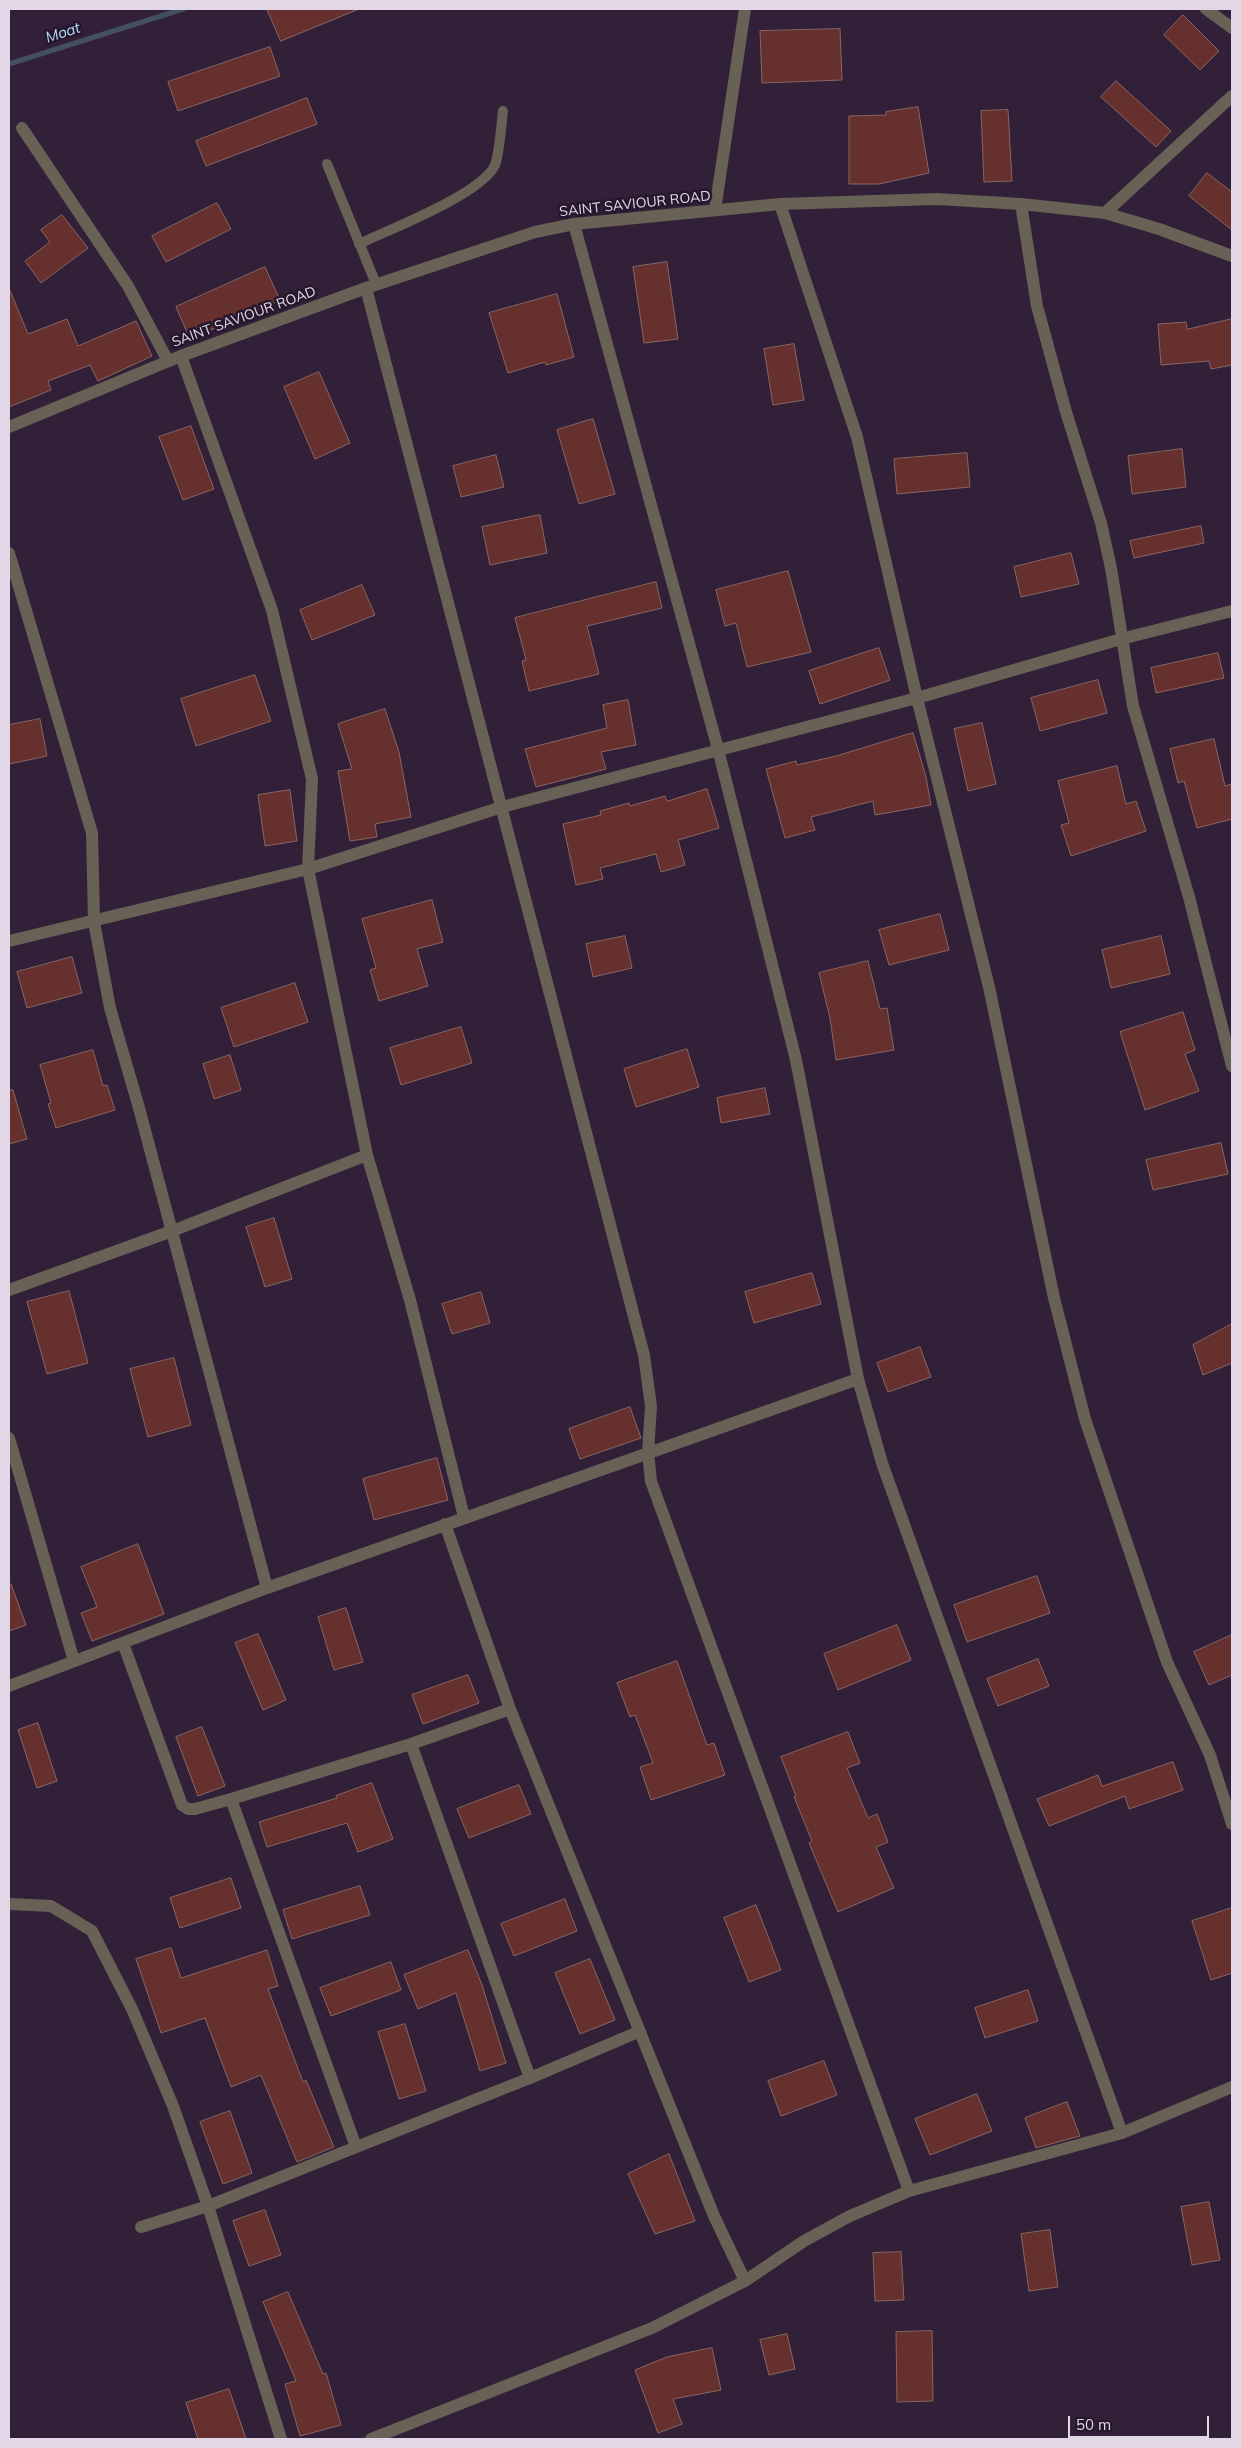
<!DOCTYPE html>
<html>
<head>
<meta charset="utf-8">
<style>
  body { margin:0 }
  #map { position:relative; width:1241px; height:2448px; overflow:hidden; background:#312038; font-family:Mulish,sans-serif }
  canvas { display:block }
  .frame { position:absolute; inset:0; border:10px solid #e2d7e6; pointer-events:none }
  .scale { position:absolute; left:1068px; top:2416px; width:141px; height:22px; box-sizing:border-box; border:2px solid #e2d7e6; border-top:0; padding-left:6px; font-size:15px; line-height:18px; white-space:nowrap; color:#e2d7e6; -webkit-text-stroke:4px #27172d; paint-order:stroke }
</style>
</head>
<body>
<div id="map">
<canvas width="1241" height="2448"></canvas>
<div class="frame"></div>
<div class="scale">50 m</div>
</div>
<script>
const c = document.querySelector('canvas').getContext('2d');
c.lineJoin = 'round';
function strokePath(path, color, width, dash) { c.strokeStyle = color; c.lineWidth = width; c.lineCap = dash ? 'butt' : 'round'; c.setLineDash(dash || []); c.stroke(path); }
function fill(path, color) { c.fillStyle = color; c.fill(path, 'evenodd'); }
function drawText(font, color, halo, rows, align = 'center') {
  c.font = font + ' Mulish,sans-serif'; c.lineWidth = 5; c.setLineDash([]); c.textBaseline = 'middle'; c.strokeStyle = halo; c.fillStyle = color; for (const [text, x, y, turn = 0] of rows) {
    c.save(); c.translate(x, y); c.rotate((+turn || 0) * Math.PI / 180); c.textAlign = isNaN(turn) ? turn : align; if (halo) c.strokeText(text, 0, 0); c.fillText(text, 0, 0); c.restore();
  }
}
strokePath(new Path2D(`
  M 9,64 L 183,9`), '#444f5f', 5.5);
const building = new Path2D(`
  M 267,9 L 359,9 L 281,41 Z
  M 1183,15 L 1219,51 L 1200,70 L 1164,35 Z
  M 840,29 L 842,80 L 762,83 L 760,31 Z
  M 270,47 L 280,76 L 178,111 L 168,82 Z
  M 1116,81 L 1171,131 L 1156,147 L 1101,97 Z
  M 307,98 L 317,124 L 206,166 L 196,141 Z
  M 918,107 L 929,173 L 879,184 L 849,184 L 849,116 L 886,115 L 886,112 Z
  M 1008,110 L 1012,181 L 984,182 L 981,111 Z
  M 1207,173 L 1232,192 L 1232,230 L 1189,196 Z
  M 217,203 L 231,229 L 166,262 L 152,236 Z
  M 62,215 L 88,248 L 41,283 L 25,261 L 50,242 L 41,230 Z
  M 667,262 L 678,339 L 644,343 L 633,267 Z
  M 265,267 L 280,300 L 190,339 L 176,307 Z
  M 9,288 L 28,334 L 67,319 L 78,346 L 136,321 L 152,356 L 98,381 L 90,365 L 48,381 L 51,390 L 9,407 Z
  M 557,294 L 574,357 L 546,365 L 545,362 L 508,373 L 489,313 Z
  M 1232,319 L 1232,365 L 1211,369 L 1209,361 L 1161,365 L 1158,324 L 1186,322 L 1187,329 Z
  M 794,344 L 804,400 L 773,405 L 764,349 Z
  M 319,372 L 350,443 L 315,459 L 284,387 Z
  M 593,419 L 615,494 L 579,504 L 557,430 Z
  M 191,426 L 214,489 L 183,500 L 159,437 Z
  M 1182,449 L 1186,487 L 1132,494 L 1128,456 Z
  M 967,453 L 970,487 L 897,494 L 894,459 Z
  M 496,455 L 504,487 L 461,497 L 453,466 Z
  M 540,515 L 547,553 L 490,565 L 482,527 Z
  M 1201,526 L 1204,543 L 1134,558 L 1130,541 Z
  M 1071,553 L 1079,584 L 1021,597 L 1014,567 Z
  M 788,571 L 811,652 L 747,667 L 736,623 L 725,626 L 716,590 Z
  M 656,582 L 662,608 L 587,626 L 599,674 L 529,691 L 522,661 L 526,660 L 515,618 Z
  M 362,585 L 375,615 L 312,640 L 300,610 Z
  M 879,648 L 890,680 L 820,704 L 809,671 Z
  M 1218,653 L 1224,678 L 1156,693 L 1151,668 Z
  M 255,675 L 271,721 L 196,746 L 181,699 Z
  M 1098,680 L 1107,713 L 1040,731 L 1031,698 Z
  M 628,700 L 636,745 L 601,752 L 606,769 L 536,787 L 525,749 L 607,728 L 603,705 Z
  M 385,709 L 399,752 L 411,817 L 375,824 L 377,837 L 350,841 L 338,771 L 352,769 L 338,724 Z
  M 40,719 L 47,756 L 9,764 L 9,725 Z
  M 982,723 L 996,784 L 968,791 L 954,729 Z
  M 913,733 L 926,777 L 931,805 L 875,815 L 873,801 L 811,817 L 815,830 L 785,838 L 766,769 L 796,761 L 797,765 L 836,756 Z
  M 1214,739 L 1225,786 L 1232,784 L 1232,819 L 1197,828 L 1184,781 L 1178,783 L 1170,749 Z
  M 1117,766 L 1126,804 L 1136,801 L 1146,831 L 1071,856 L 1061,825 L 1069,823 L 1058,781 Z
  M 707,789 L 719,828 L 678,840 L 685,865 L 661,872 L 656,854 L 600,868 L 603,879 L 576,885 L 563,824 L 601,815 L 600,811 L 629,803 L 630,806 L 665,796 L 667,801 Z
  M 290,790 L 297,841 L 265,846 L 258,795 Z
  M 432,900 L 443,942 L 417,949 L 428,986 L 379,1001 L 370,970 L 376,968 L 362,919 Z
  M 940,914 L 949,950 L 889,965 L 879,930 Z
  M 625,936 L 632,968 L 593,977 L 586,944 Z
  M 1161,936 L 1170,974 L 1111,988 L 1102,950 Z
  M 72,957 L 82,993 L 27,1008 L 17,972 Z
  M 868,961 L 880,1009 L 887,1008 L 894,1050 L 836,1060 L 830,1018 L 819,973 Z
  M 295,983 L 308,1022 L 234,1047 L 221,1008 Z
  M 1183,1012 L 1195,1050 L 1185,1054 L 1199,1091 L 1145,1110 L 1120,1032 Z
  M 461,1027 L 472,1063 L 401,1085 L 390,1048 Z
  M 687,1049 L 699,1087 L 636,1107 L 624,1069 Z
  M 93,1050 L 103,1086 L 107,1085 L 115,1110 L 56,1128 L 48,1104 L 51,1103 L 40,1065 Z
  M 230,1055 L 241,1090 L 214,1099 L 203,1064 Z
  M 765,1088 L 770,1114 L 721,1123 L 717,1098 Z
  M 9,1090 L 13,1090 L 27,1139 L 9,1144 Z
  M 1221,1143 L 1228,1174 L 1153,1190 L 1146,1160 Z
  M 274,1218 L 292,1279 L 265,1287 L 246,1227 Z
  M 812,1273 L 821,1304 L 754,1323 L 745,1292 Z
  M 69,1291 L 88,1363 L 47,1374 L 27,1302 Z
  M 481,1292 L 490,1323 L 452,1334 L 442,1304 Z
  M 1232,1324 L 1232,1363 L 1203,1375 L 1193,1345 Z
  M 920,1347 L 931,1377 L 888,1392 L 877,1363 Z
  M 174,1358 L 191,1425 L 148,1437 L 130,1369 Z
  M 630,1407 L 641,1438 L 580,1459 L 569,1429 Z
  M 437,1458 L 448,1500 L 374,1520 L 363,1479 Z
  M 138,1544 L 164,1614 L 92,1641 L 81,1613 L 97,1607 L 81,1567 Z
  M 1037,1576 L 1050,1613 L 967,1642 L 954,1605 Z
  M 9,1584 L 11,1584 L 26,1625 L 9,1631 Z
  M 346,1608 L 363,1662 L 334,1670 L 318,1617 Z
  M 897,1625 L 911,1660 L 838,1690 L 824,1654 Z
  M 258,1634 L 286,1700 L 263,1710 L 235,1643 Z
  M 1232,1635 L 1232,1675 L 1209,1685 L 1194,1652 Z
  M 1038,1659 L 1049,1686 L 998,1706 L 987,1679 Z
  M 677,1661 L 707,1745 L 714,1743 L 725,1775 L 651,1800 L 640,1767 L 653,1763 L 635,1715 L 630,1717 L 617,1683 Z
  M 468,1675 L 479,1703 L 423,1724 L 412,1695 Z
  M 38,1723 L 57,1781 L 37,1788 L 18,1730 Z
  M 202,1727 L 225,1786 L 198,1796 L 176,1737 Z
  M 848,1732 L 860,1763 L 847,1768 L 868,1818 L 877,1814 L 888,1842 L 876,1847 L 894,1888 L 838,1912 L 809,1843 L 812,1841 L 794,1797 L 796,1796 L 781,1757 Z
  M 1173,1762 L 1183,1790 L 1129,1809 L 1125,1796 L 1049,1826 L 1037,1799 L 1098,1775 L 1102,1786 Z
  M 372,1783 L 393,1839 L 358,1852 L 347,1823 L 267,1847 L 259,1822 L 337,1798 L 336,1796 Z
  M 519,1785 L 531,1814 L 469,1838 L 457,1809 Z
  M 231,1878 L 241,1908 L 180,1928 L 170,1898 Z
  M 360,1886 L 370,1915 L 292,1939 L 283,1910 Z
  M 565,1899 L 577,1931 L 514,1956 L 501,1924 Z
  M 756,1905 L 781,1970 L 749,1982 L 724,1918 Z
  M 1232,1908 L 1232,1973 L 1211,1980 L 1192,1921 Z
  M 171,1948 L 181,1978 L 267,1950 L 278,1986 L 268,1989 L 303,2082 L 306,2080 L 334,2147 L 297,2162 L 261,2075 L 231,2087 L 205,2018 L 161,2033 L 136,1959 Z
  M 468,1950 L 482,1985 L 506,2063 L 480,2071 L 456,1993 L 418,2009 L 404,1975 Z
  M 590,1959 L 615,2020 L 580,2034 L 555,1973 Z
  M 391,1962 L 401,1990 L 331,2016 L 320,1988 Z
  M 1028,1990 L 1038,2021 L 985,2038 L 975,2008 Z
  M 405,2024 L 426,2091 L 399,2099 L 378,2032 Z
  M 824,2061 L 837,2095 L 781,2116 L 768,2081 Z
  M 977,2094 L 992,2131 L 930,2155 L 915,2119 Z
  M 1067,2102 L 1080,2136 L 1036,2148 L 1025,2118 Z
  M 230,2111 L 252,2173 L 223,2184 L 200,2122 Z
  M 669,2154 L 695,2221 L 655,2234 L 628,2174 Z
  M 1209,2202 L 1220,2260 L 1192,2265 L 1181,2207 Z
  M 265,2210 L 281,2255 L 249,2266 L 233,2221 Z
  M 1050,2230 L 1058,2287 L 1029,2291 L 1021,2234 Z
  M 901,2252 L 904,2300 L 875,2301 L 873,2253 Z
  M 288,2292 L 323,2374 L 326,2373 L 341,2425 L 300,2436 L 285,2384 L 296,2381 L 263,2302 Z
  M 932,2331 L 933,2401 L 897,2402 L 896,2332 Z
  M 787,2334 L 795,2369 L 769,2375 L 760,2340 Z
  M 712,2348 L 721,2390 L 673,2399 L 682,2424 L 658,2433 L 635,2370 L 667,2357 Z
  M 229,2389 L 246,2439 L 198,2439 L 186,2403 Z`);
fill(building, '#65302e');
strokePath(building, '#8a6663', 1);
strokePath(new Path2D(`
  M 327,164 L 376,284
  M 359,244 C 390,229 482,194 495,165 C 500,151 501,126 503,111`), '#686155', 10);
strokePath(new Path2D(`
  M 1206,9 L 1232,28
  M 22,128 L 128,286 L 168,361
  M 780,204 L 857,437 L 917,698 L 989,987 L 1054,1298 L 1085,1419 L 1167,1662 L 1210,1755 L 1232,1824
  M 1021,204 L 1037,306 L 1066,412 L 1101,523 L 1111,568 L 1133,706 L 1189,897 L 1232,1066
  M 715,210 L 745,9
  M 1105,213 L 1232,96
  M 574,224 L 718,749 L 796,1060 L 858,1379 L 882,1463 L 1122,2133
  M 366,288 L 644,1355 L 651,1406 L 648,1453 L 651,1481 L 909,2191
  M 181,356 L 272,610 L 312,779 L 308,869 L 367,1155 L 410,1300 L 464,1517
  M 9,553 L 92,833 L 94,922 L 110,1008 L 139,1108 L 267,1588
  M 9,941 L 308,869 L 502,807 L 917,698 L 1121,639 L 1232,611
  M 9,1290 L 172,1231 L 367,1155
  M 9,1438 L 74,1661
  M 445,1524 L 510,1709 L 714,2216 L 745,2281
  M 123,1643 L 182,1805 L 188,1809 L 195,1809 L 231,1799 L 411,1744 L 510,1709
  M 9,1686 L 267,1588 L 858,1379
  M 411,1744 L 530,2078
  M 231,1799 L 356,2147
  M 9,1904 L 51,1906 L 92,1931 L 132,2009 L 173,2106 L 208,2206 L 281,2439
  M 141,2227 L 208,2206 L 530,2078 L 638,2032
  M 371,2439 L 652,2328 L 745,2281 L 804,2241 L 850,2216 L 909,2191 L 1122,2133 L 1232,2087`), '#686155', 12);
strokePath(new Path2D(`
  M 9,427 L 181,356 L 366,288 L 535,232 L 574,224 L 780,204 L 937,199 L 1021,204 L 1105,213 L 1159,229 L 1232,256`), '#686155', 12);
drawText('14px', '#e2d7e6', '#27172d', [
  ["SAINT SAVIOUR ROAD",635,204,-6],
  ["SAINT SAVIOUR ROAD",244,317,-20]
]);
drawText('italic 15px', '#b2dffe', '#27172d', [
  ["Moat",63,33,-18]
]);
</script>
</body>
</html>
